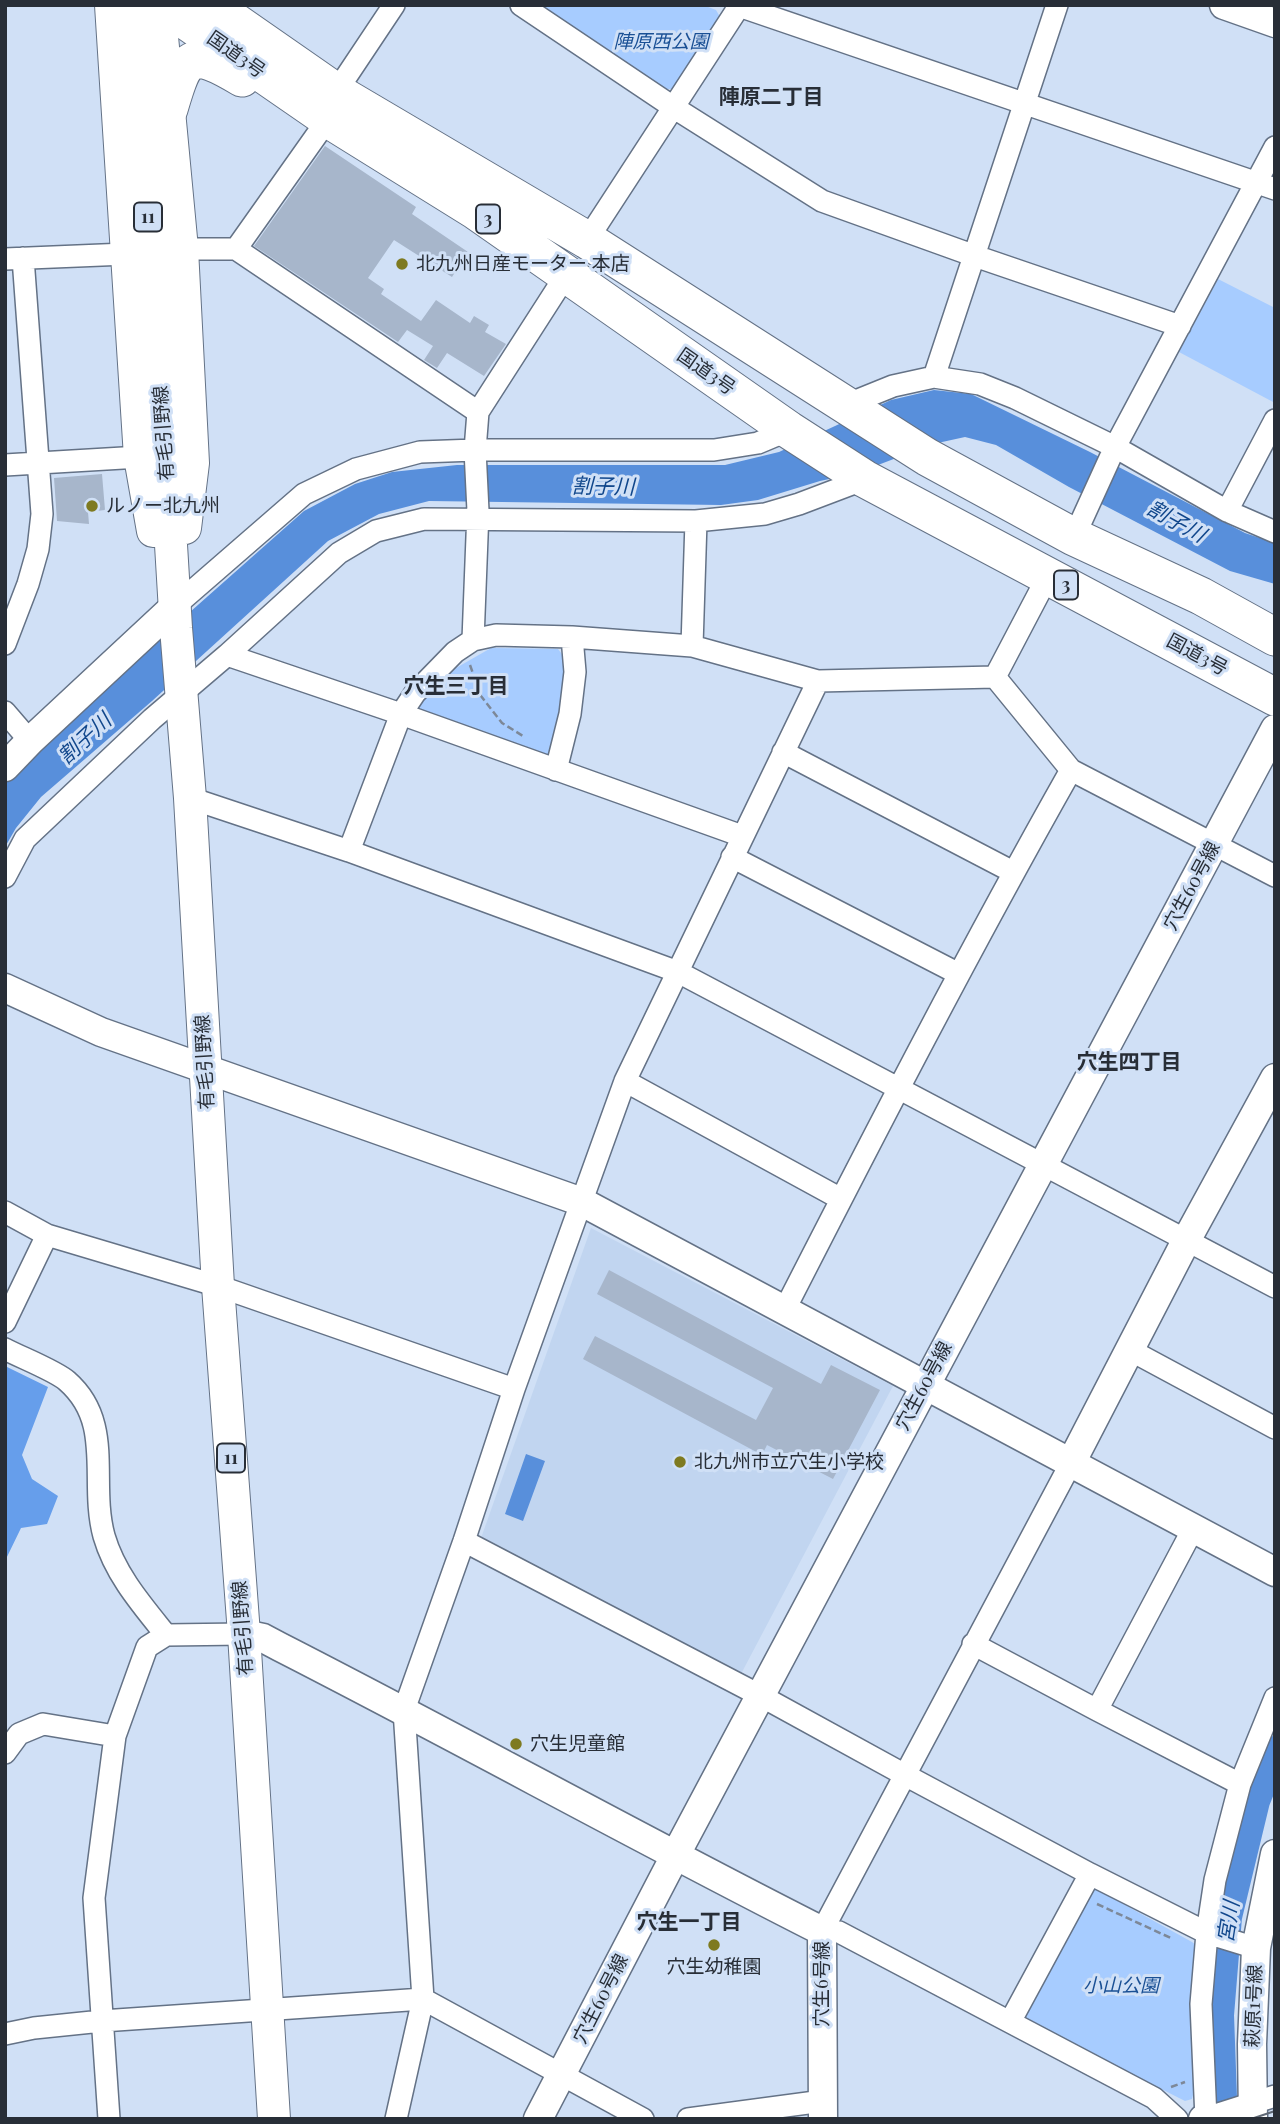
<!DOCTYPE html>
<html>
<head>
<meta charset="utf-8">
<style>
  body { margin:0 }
  #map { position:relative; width:1280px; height:2124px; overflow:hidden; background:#d0e0f6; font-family:"Playfair Display",serif }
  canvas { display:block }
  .frame { position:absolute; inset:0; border:7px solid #282e37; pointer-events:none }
</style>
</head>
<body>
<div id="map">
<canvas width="1280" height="2124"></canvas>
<div class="frame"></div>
</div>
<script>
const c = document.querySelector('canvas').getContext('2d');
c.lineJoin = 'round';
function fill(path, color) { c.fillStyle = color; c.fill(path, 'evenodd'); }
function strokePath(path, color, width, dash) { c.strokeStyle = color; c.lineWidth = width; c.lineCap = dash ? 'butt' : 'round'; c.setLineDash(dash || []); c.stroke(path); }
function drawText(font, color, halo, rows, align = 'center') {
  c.font = font + ' "Playfair Display","Noto Sans JP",serif'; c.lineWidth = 6; c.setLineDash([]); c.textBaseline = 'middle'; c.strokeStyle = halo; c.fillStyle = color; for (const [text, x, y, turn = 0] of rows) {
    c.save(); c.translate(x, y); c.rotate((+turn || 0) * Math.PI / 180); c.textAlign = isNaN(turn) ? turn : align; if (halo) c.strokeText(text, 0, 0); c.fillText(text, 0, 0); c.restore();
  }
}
fill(new Path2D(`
  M 591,1228 L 893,1386 L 741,1674 L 481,1538 Z`), '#c1d5f0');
fill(new Path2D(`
  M 539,5 L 703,5 L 716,10 L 720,17 L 676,89 L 664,89 Z
  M 1218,279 L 1275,308 L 1275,403 L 1179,352 Z
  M 491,648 L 558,649 C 578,670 559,726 554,753 L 544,756 L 422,713 L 419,705 L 456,668 Z
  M 1096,1889 L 1192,1942 L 1197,1946 L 1194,2006 L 1194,2091 L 1192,2099 L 1185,2101 L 1025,2020 L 1023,2014 L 1087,1892 Z`), '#a7ccff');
fill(new Path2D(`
  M 5,1366 L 48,1387 L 22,1455 L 32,1479 L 58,1496 L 47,1524 L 21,1528 L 5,1561 Z`), '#669eeb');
fill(new Path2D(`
  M 934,390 L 971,394 L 1090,452 L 1245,533 L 1275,543 L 1275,584 L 1230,571 L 1069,487 L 996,445 L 965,437 L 933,444 L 857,473 L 820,481 L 758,500 L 721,505 L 429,501 L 379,514 L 328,541 L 152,701 L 41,797 L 16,828 L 5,847 L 5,784 L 19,769 L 146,651 L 304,511 L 355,484 L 392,472 L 457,465 L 725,465 L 779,452 L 891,400 Z
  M 526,1454 L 545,1461 L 523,1521 L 505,1514 Z`), '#588fdb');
strokePath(new Path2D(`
  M 1222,2098 L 1219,2015 L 1227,1917 L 1255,1801 L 1275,1751`), '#588fdb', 30);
fill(new Path2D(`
  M 325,146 L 416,207 L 412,214 L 468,252 L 452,277 L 394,240 L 368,278 L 384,289 L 381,294 L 421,321 L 436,300 L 470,323 L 474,316 L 489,325 L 485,332 L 506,344 L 484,376 L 447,353 L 437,368 L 424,360 L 433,346 L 407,330 L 398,342 L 254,246 Z
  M 102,474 L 105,510 L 88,512 L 89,524 L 57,521 L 54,478 Z
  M 609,1270 L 821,1384 L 831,1365 L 880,1390 L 833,1479 L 767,1445 L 762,1455 L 583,1359 L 595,1336 L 756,1420 L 773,1388 L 597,1294 Z`), '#a7b6cb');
const street = new Path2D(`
  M 521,5 L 673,107 L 822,201 L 975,256 L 1180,326
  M 736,5 L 1275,189
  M 336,92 L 394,5
  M 587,240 L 740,5
  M 182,249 L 236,249 L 478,412
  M 236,249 L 328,119
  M 5,259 L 126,254
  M 934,377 L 1057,5
  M 846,405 L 893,386 L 934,377 L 980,384 L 1015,398 L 1115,447 L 1227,511 L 1275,532
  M 5,465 L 140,457
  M 1227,511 L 1275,420
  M 1074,537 L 1115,447 L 1275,147
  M 175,606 L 304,494 L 356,469 L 420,452 L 475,450 L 714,450 L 758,443 L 789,430
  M 473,640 L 478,511 L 475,450 L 478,412 L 566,275
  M 5,644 L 28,584 L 38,549 L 42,514 L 23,258
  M 692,646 L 696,521
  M 227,655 L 401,714 L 742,836
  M 995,677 L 1048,576
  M 5,712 L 30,741
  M 783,752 L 1013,872
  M 556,770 L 570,714 L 575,672 L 572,637
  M 190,798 L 349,851 L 678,972 L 1275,1287
  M 349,851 L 401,714 L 415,693 L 455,652 L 473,640 L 496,635 L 572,637 L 692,646 L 818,681 L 995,677 L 1071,770 L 1275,876
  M 732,857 L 959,974
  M 5,877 L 25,839 L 152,719 L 227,655 L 339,553 L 376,531 L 424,519 L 696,521 L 765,514 L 799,504 L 865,479
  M 625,1081 L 841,1199
  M 5,1212 L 47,1235 L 218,1286 L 514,1389
  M 784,1311 C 877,1129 971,947 1071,770
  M 5,1322 L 47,1235
  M 5,1349 C 20,1357 56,1371 67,1381 C 115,1423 89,1481 104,1536 C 115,1574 141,1604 166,1635
  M 1130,1350 L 1275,1428
  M 1071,1463 L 822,1931 L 839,1932 L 1154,2098 L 1177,2119
  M 464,1541 L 761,1696 L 905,1775 L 1090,1874 L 1207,1933 L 1256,1948
  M 973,1644 L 1097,1710 L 1240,1784
  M 1097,1710 L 1193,1529
  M 5,1753 L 19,1734 L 43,1724 L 115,1736
  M 1010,2022 L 1090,1874
  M 5,2034 L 34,2028 L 102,2021 L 423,1999 L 643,2119
  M 1206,2118 L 1275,2096
  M 109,2119 L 94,1898 L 115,1736 L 147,1647 L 166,1635 L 244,1634
  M 396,2119 L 423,1999 L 404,1710 L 464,1541 L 514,1389 L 625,1081 L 818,681
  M 688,2119 L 823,2101
  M 1206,2119 L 1201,2004 L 1207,1933 L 1215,1880 L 1240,1784 L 1275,1698`);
const secondary = new Path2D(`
  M 1224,5 L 1275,23
  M 5,767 L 30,741 L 175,606
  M 5,988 L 101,1032 L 582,1202 L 1275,1572
  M 1071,1463 L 1187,1239 L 1275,1078
  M 244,1634 L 263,1638 L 280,1647 C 462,1740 640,1839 822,1931 L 823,2119
  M 538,2119 L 675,1856 L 1275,729
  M 1203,2119 L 1206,2118
  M 1253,2119 L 1252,2044 L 1256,1948 L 1275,1854`);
const primary = new Path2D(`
  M 111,5 L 140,457 L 153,531
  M 133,5 L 164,428 L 176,628 L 190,798 L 218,1286 L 244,1634 L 274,2119
  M 159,5 L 182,249 L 193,463 L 185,528`);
const highway = new Path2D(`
  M 163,5 L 328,119 L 476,211 L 789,430 L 865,479 L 1275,697
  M 211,5 L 336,92 L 587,240 L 927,457 L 1074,537 L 1201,596 L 1275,637
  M 169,109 C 185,54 190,47 242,78`);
strokePath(street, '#647286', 24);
strokePath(secondary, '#647286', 31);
strokePath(primary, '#647286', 34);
strokePath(highway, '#647286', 39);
strokePath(new Path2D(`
  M 470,665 L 481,696 L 502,723 L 523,736
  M 1097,1904 L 1173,1939
  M 1171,2087 L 1185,2082`), '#7d8898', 2.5, [7, 3.5]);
strokePath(street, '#fff', 21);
strokePath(secondary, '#fff', 28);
strokePath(primary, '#fff', 32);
strokePath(highway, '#fff', 37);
strokePath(new Path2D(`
  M 1251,2119 L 1275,2111`), '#5f6875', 2);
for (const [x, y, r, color] of [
  [402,264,7,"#7e7a20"],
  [92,506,7,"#7e7a20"],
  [680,1462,7,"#7e7a20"],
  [516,1744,7,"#7e7a20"],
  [714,1945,7,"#7e7a20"]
]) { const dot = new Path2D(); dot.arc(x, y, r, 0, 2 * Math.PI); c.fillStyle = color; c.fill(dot); strokePath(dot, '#d0e0f6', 2.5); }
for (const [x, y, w] of [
  [148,217,28],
  [488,219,24],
  [1066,585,24],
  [231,1458,28]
]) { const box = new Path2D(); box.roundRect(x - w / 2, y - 14.5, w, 29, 5); c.fillStyle = '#d0e0f6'; c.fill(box); strokePath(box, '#282e37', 2); }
drawText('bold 18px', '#282e37', null, [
  ["11",148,217],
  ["3",488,219],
  ["3",1066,585],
  ["11",231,1458]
]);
drawText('italic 19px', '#1a5095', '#d0e0f6', [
  ["陣原西公園",661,42],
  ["小山公園",1121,1986]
]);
drawText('19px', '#282e37', '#d0e0f6', [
  ["国道3号",236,55,35],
  ["国道3号",706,372,35],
  ["有毛引野線",164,433,-94],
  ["国道3号",1197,655,28],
  ["穴生60号線",1192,886,-62],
  ["有毛引野線",205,1062,-93],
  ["穴生60号線",924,1386,-62],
  ["有毛引野線",243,1628,-94],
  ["穴生6号線",822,1984,-90],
  ["穴生60号線",601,1999,-63],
  ["萩原1号線",1254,2006,-88]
]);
drawText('19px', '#282e37', '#d0e0f6', [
  ["北九州日産モーター 本店",416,264],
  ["ルノー北九州",106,506],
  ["北九州市立穴生小学校",694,1462],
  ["穴生児童館",530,1744],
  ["穴生幼稚園",714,1967,"center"]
], 'left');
drawText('bold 21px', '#282e37', '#d0e0f6', [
  ["陣原二丁目",771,97],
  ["穴生三丁目",456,686],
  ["穴生四丁目",1129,1062],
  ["穴生一丁目",689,1922]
]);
drawText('italic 21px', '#11478c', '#d0e0f6', [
  ["割子川",603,487,1],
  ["割子川",1176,522,29],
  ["割子川",85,739,-43],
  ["宮川",1229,1922,-81]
]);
</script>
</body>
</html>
